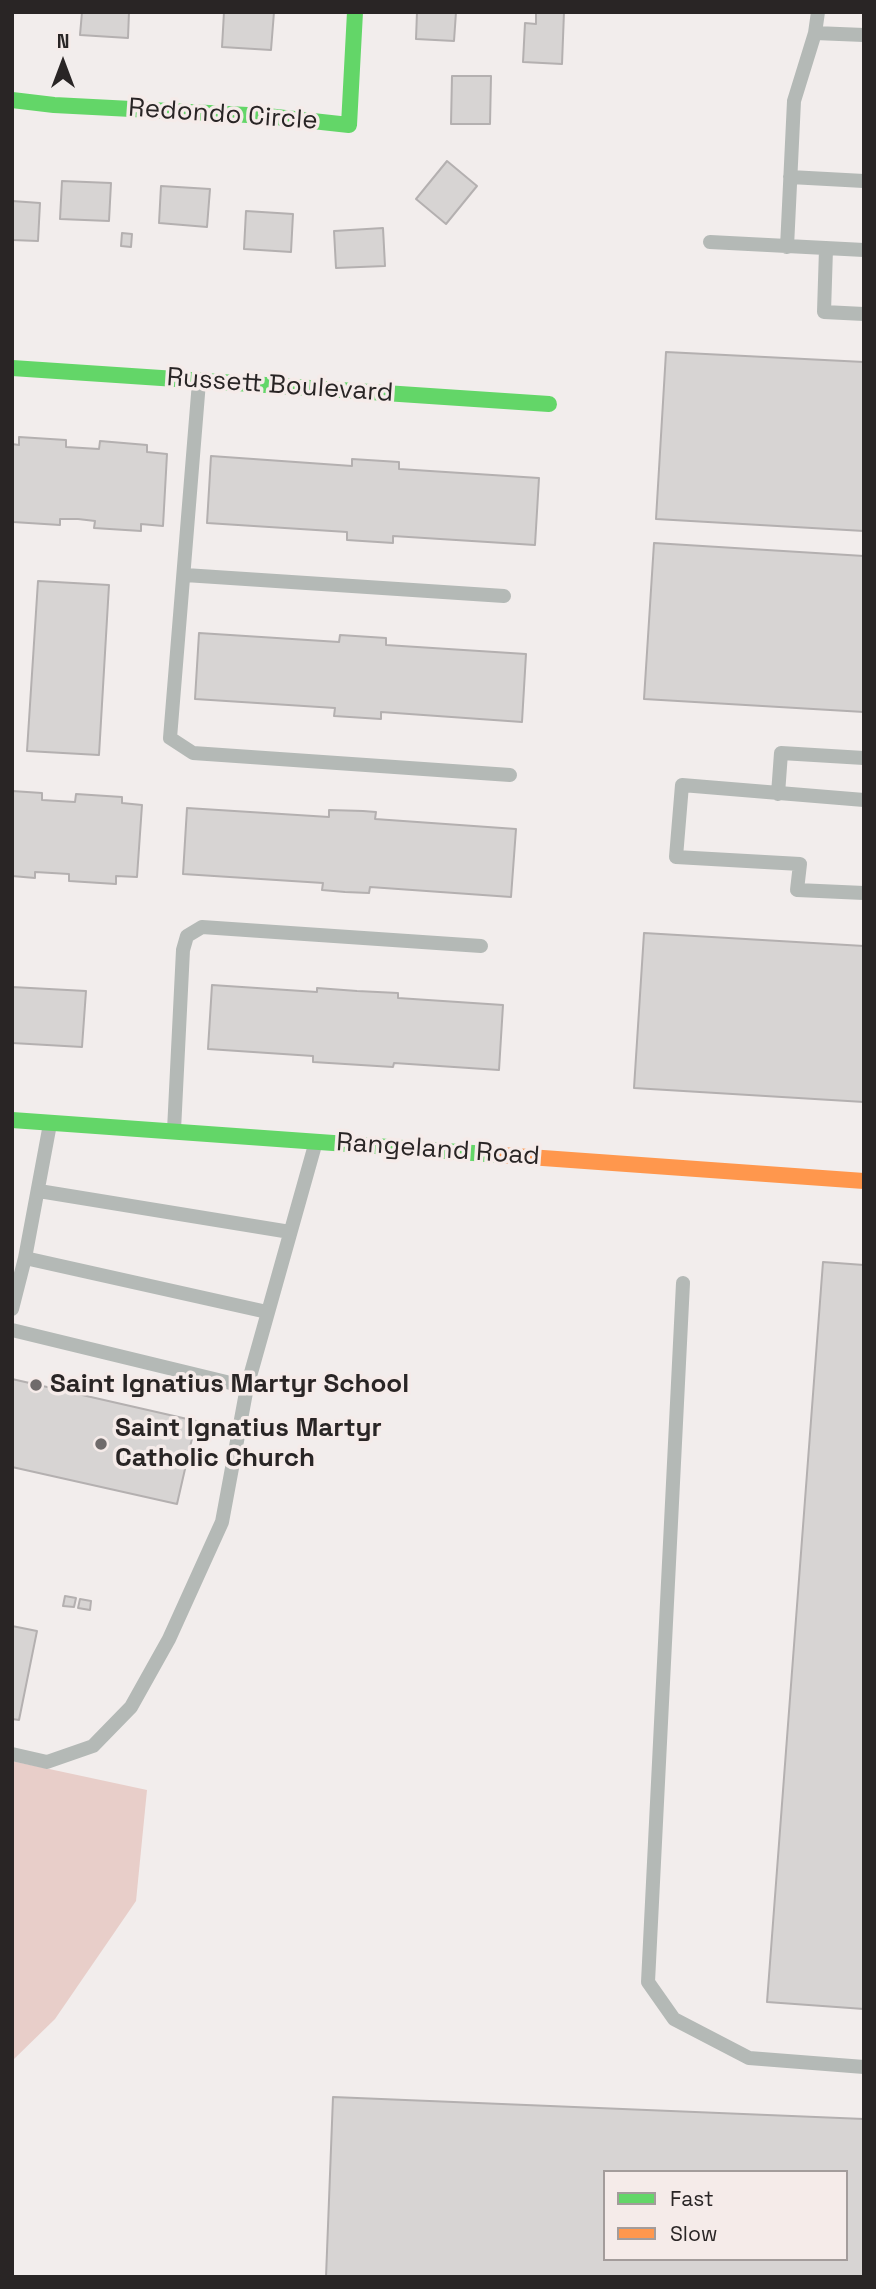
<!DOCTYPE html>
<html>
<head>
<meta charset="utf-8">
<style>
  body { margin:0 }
  #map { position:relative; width:876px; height:2289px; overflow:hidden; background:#f2edec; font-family:"Space Grotesk",sans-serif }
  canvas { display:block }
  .frame { position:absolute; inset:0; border:14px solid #292525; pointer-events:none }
  .legend { position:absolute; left:603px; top:2170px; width:245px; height:91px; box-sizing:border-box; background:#f5ebe9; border:2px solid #a39c9b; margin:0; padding:9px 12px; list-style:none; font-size:21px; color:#292525 }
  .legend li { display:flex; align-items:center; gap:14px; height:35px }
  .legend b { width:35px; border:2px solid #a39c9b }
  .north { position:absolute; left:28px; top:28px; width:70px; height:70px; -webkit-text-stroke:5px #f5ebe9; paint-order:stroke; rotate:0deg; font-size:19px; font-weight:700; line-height:28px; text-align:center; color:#292525 }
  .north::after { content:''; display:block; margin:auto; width:24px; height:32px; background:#292525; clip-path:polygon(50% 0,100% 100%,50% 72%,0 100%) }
</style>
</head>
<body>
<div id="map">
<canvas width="876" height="2289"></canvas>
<div class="frame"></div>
<ul class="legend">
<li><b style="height:9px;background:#63d668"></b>Fast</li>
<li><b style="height:9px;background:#ff974d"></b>Slow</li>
</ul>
<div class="north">N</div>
</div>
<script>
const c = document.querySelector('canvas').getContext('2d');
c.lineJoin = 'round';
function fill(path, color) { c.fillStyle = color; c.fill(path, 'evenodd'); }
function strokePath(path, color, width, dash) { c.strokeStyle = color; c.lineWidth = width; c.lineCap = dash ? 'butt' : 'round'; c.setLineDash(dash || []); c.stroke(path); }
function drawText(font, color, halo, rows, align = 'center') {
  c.font = font + ' "Space Grotesk",sans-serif'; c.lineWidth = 7; c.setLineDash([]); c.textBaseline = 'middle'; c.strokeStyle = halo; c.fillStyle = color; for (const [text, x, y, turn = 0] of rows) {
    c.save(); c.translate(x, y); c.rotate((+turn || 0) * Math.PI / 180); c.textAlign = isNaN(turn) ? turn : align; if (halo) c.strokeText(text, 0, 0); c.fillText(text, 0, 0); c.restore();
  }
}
fill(new Path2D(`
  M 12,1761 L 147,1790 L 136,1901 L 55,2019 L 12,2061 Z`), '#e8cec9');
const building = new Path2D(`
  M 82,12 L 129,12 L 128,38 L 80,35 Z
  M 224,12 L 274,12 L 271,50 L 222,47 Z
  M 417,12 L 456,12 L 454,41 L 416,39 Z
  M 536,12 L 564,12 L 562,64 L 523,62 L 525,23 L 536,24 Z
  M 452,76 L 491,76 L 490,124 L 451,124 Z
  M 447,161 L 477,186 L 446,224 L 416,199 Z
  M 62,181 L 111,183 L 109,221 L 60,219 Z
  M 161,186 L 210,189 L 207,227 L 159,223 Z
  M 12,201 L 40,203 L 38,241 L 12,240 Z
  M 246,211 L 293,214 L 291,252 L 244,249 Z
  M 383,228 L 385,266 L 336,268 L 334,231 Z
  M 122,233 L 132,234 L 131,247 L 121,246 Z
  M 666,352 L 864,362 L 864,531 L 656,519 Z
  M 19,437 L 66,440 L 66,447 L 99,449 L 100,441 L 147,445 L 147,452 L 167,454 L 163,526 L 141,524 L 141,531 L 94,528 L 95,521 L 78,519 L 60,519 L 60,525 L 13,522 L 12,444 L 19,445 Z
  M 211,456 L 352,466 L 352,459 L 399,462 L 399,469 L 539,478 L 535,545 L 393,536 L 393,543 L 347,540 L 347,532 L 207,523 Z
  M 654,543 L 864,556 L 864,712 L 644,699 Z
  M 38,581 L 109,585 L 99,755 L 27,751 Z
  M 199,633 L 339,642 L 340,635 L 386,638 L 386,645 L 526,654 L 522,722 L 381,712 L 381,719 L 334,716 L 335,708 L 195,699 Z
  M 12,791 L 42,793 L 42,800 L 75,802 L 76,794 L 122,797 L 122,803 L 142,805 L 137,877 L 116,876 L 116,884 L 69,881 L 69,874 L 35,872 L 35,878 L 12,876 Z
  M 187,808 L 329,817 L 329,810 L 363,811 L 376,812 L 375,819 L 516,829 L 511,897 L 370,887 L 369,893 L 345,892 L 322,890 L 323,883 L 183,874 Z
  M 644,933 L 864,946 L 864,1102 L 634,1088 Z
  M 212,985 L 317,992 L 317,988 L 357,991 L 398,993 L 398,998 L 503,1005 L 499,1070 L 394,1063 L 393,1067 L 313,1062 L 313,1056 L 208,1049 Z
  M 12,987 L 86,991 L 82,1047 L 12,1043 Z
  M 823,1262 L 864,1265 L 864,2009 L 767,2002 Z
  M 12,1379 L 196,1421 L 177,1504 L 12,1467 Z
  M 65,1596 L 76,1598 L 74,1607 L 63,1606 Z
  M 80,1599 L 91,1601 L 90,1610 L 78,1608 Z
  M 12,1626 L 37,1631 L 19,1720 L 12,1719 Z
  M 333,2097 L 864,2119 L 864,2277 L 326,2277 ZM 605,2172 L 846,2172 L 846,2259 L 605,2259 Z`);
fill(building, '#d7d4d3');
strokePath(building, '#b4b0b0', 2);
strokePath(new Path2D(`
  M 815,33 L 864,35
  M 790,177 L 864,181
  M 710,242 L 864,250
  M 787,247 L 794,101 L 815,33 L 818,12
  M 826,249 L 824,312 L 864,314
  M 199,382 L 170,738 L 193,753 L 510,775
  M 185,575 L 504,596
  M 778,794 L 781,753 L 864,758
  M 864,800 L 682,785 L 676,857 L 800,864 L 797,890 L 864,893
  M 174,1130 L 183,950 L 187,936 L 202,927 L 481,946
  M 39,1191 L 290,1232
  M 25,1258 L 267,1312
  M 683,1283 L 648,1982 L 674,2019 L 749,2058 L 864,2067
  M 12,1309 L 25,1258 L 50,1124
  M 12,1330 L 247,1387
  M 12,1754 L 47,1762 L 93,1746 L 131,1707 L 169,1639 L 222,1522 L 247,1387 L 315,1145`), '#b4b9b6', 14);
strokePath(new Path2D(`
  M 12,100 L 54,105 L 267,116 L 349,125 L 355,12
  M 12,368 L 549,404
  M 12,1120 L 501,1155`), '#63d668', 16);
strokePath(new Path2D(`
  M 501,1155 L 864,1181`), '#ff974d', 16);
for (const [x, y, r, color] of [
  [36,1385,7,"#6f6b6b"],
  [101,1444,7,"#6f6b6b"]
]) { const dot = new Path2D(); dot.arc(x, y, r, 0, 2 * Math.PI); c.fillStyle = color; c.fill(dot); strokePath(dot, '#f5ebe9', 2.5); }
drawText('26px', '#292525', '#f5ebe9', [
  ["Redondo Circle",223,115,4],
  ["Russett Boulevard",280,386,4],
  ["Rangeland Road",438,1150,4]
]);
drawText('bold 26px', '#292525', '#f5ebe9', [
  ["Saint Ignatius Martyr School",50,1385],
  ["Saint Ignatius Martyr",115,1429],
  ["Catholic Church",115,1459]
], 'left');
</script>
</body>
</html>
